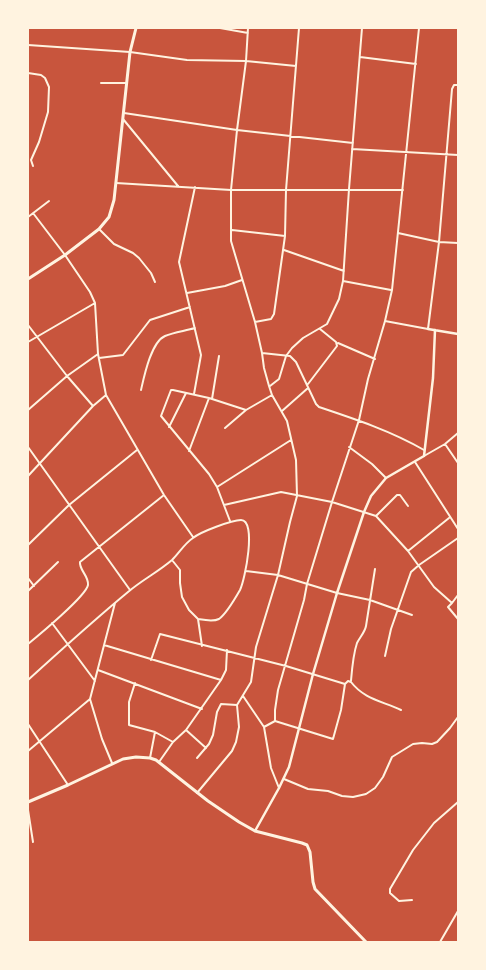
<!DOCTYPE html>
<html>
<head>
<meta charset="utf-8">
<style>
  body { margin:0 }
  #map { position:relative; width:486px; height:970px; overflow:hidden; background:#c8553d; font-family:"DM Sans",sans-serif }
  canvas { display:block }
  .frame { position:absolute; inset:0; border:29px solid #fff3e0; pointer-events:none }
</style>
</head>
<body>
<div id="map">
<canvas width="486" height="970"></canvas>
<div class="frame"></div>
</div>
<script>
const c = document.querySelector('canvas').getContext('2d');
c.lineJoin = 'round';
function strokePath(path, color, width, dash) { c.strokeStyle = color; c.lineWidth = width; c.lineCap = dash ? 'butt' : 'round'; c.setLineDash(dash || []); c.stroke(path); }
strokePath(new Path2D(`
  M 220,28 L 248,33
  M 28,45 L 130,52 L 187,60 L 246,61 L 296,66
  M 360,57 L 416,64
  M 28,73 L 41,75 L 45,78 L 49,87 L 48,112 L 39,142 L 31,160 L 33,166
  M 101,83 L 126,83
  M 124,113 L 237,130 L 353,143
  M 123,119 L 178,186
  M 352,149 L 458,155
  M 116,183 L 231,190 L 403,190
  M 33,213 L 65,255 L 90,292 L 95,303 L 98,354 L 106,395 L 164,495 L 193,537
  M 28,217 L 49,201
  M 99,229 L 114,244 L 133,253 L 139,258 L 151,273 L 155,282
  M 232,230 L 285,236
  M 398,233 L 439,242 L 458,243
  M 284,250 L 344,271
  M 343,281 L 391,290
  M 187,293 L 225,286 L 242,280
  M 385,321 L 428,329 L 439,242 L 452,89 L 454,85 L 458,85
  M 255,322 L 271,319 L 274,314 L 285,236 L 286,190 L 299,28
  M 28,325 L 67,376 L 93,406
  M 28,342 L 95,303
  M 338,343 L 375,359
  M 262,353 L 290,356 L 296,362 L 316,404 L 319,407 C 355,419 391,431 424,450
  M 99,358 L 123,355 L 150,320 L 190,307
  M 308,384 L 337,346 L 336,342 L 320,329
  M 270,386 L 279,379 L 286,356 L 292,348 L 303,338 L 327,324 L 339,299 L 343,281 L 349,189 L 362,28
  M 141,390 C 144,377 151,342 165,336 C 174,332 185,331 195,328
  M 194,394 L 201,355 L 179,262 L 195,187
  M 212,399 L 219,356
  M 28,410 L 67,376 L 98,354
  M 282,411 L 308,388
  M 169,427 L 186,393
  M 225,428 L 246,410 L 272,395
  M 445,444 L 458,463
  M 28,447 L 130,590
  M 349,447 L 372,464 L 386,478
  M 189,451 L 209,398
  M 424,456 L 445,444 L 458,433
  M 415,462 L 458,529
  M 28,476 L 93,406 L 106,395
  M 217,487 L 291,440
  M 224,505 L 281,492 L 332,502 L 376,516 L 408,551 L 434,587 L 452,603 L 448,607 L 458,619
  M 376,516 L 397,495 L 400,495 L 408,506
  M 230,521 L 217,487 L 209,474 L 161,416 L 171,390 L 173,390 L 209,398 L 246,410
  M 28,545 L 69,505 L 137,450
  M 408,551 L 449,518
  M 172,560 L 180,570 L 180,583 L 182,597 L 189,610 L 198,619 L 202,646
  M 246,571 L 278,575 L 337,593 L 370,600 L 412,615
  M 28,578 L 34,586
  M 28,591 L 58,562
  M 452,603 L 458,595
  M 52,623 L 95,681
  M 28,644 C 39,635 86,596 88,585 C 89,576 79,570 80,562 L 164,495
  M 104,645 L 221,680
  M 385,656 L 391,629 L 411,572 L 419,565 L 458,538
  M 151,660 L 160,634 L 286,666 L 345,684 L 348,681 L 351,682 C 364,699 382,701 401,710
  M 98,670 L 202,709
  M 28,680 C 61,650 94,620 128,592 C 142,580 158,572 172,560 C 179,553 185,543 193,538 C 200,532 232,520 241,520 C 257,520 245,580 240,590 C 236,597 226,614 219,619 C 213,622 204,620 198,619
  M 351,681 C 352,669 353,655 357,643 C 360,637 365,632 366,626 L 375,569
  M 135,683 L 129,702 L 129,725 L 155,732 L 173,742
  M 243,696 L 264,727 L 271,768 L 279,788
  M 237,705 L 251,682 L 256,647 L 278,575 L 290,522 L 297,496 L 296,460 L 287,421 L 272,395 L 269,386 L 264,368 L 262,353 L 255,322 L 231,241 L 231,190 L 237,130 L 246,61 L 248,28
  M 275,721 L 275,710 L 278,690 L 304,600 L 307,584 L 332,502 L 359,420 L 368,379 L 385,321 L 392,290 L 419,28
  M 28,724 L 68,785
  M 264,727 L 275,721 L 333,739 L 341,710 L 345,684
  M 186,730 L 206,748
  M 28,751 L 90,699
  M 150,758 L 155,732
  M 197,758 L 209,744 L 213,735 L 217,712 L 221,704 L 237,705
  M 159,762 L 173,742 L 186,730 L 221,680 L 226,670 L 227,650
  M 112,763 L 102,739 L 90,699 L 115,603
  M 284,779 L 308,789 L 328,791 L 342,796 L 353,797 L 366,794 L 375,788 L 383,777 L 392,757 L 413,744 L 422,743 L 432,744 L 437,742 L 450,728 L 458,717
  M 197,793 L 232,751 L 236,742 L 239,727 L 237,705
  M 28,810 L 33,842
  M 412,900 L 399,901 L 390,893 L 390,889 L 413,850 L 434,823 L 458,802
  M 440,942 L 458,911`), '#fff3e0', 2);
strokePath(new Path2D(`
  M 428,329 L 458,334
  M 255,831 L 279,788 L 289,767 L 313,674 L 337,593 L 364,512 L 371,496 L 386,478 L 424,456 L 433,378 L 435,330`), '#fff3e0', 2.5);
strokePath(new Path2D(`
  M 28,279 L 65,255 L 99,229 L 109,217 L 114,200 L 130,52 L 136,28
  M 28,802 L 68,785 L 123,759 L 136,757 L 150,758 L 156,760 L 208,801 L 239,822 L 255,831 L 302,843 L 307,845 L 310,852 L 313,882 L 315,889 L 366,942`), '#fff3e0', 3);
</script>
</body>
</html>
